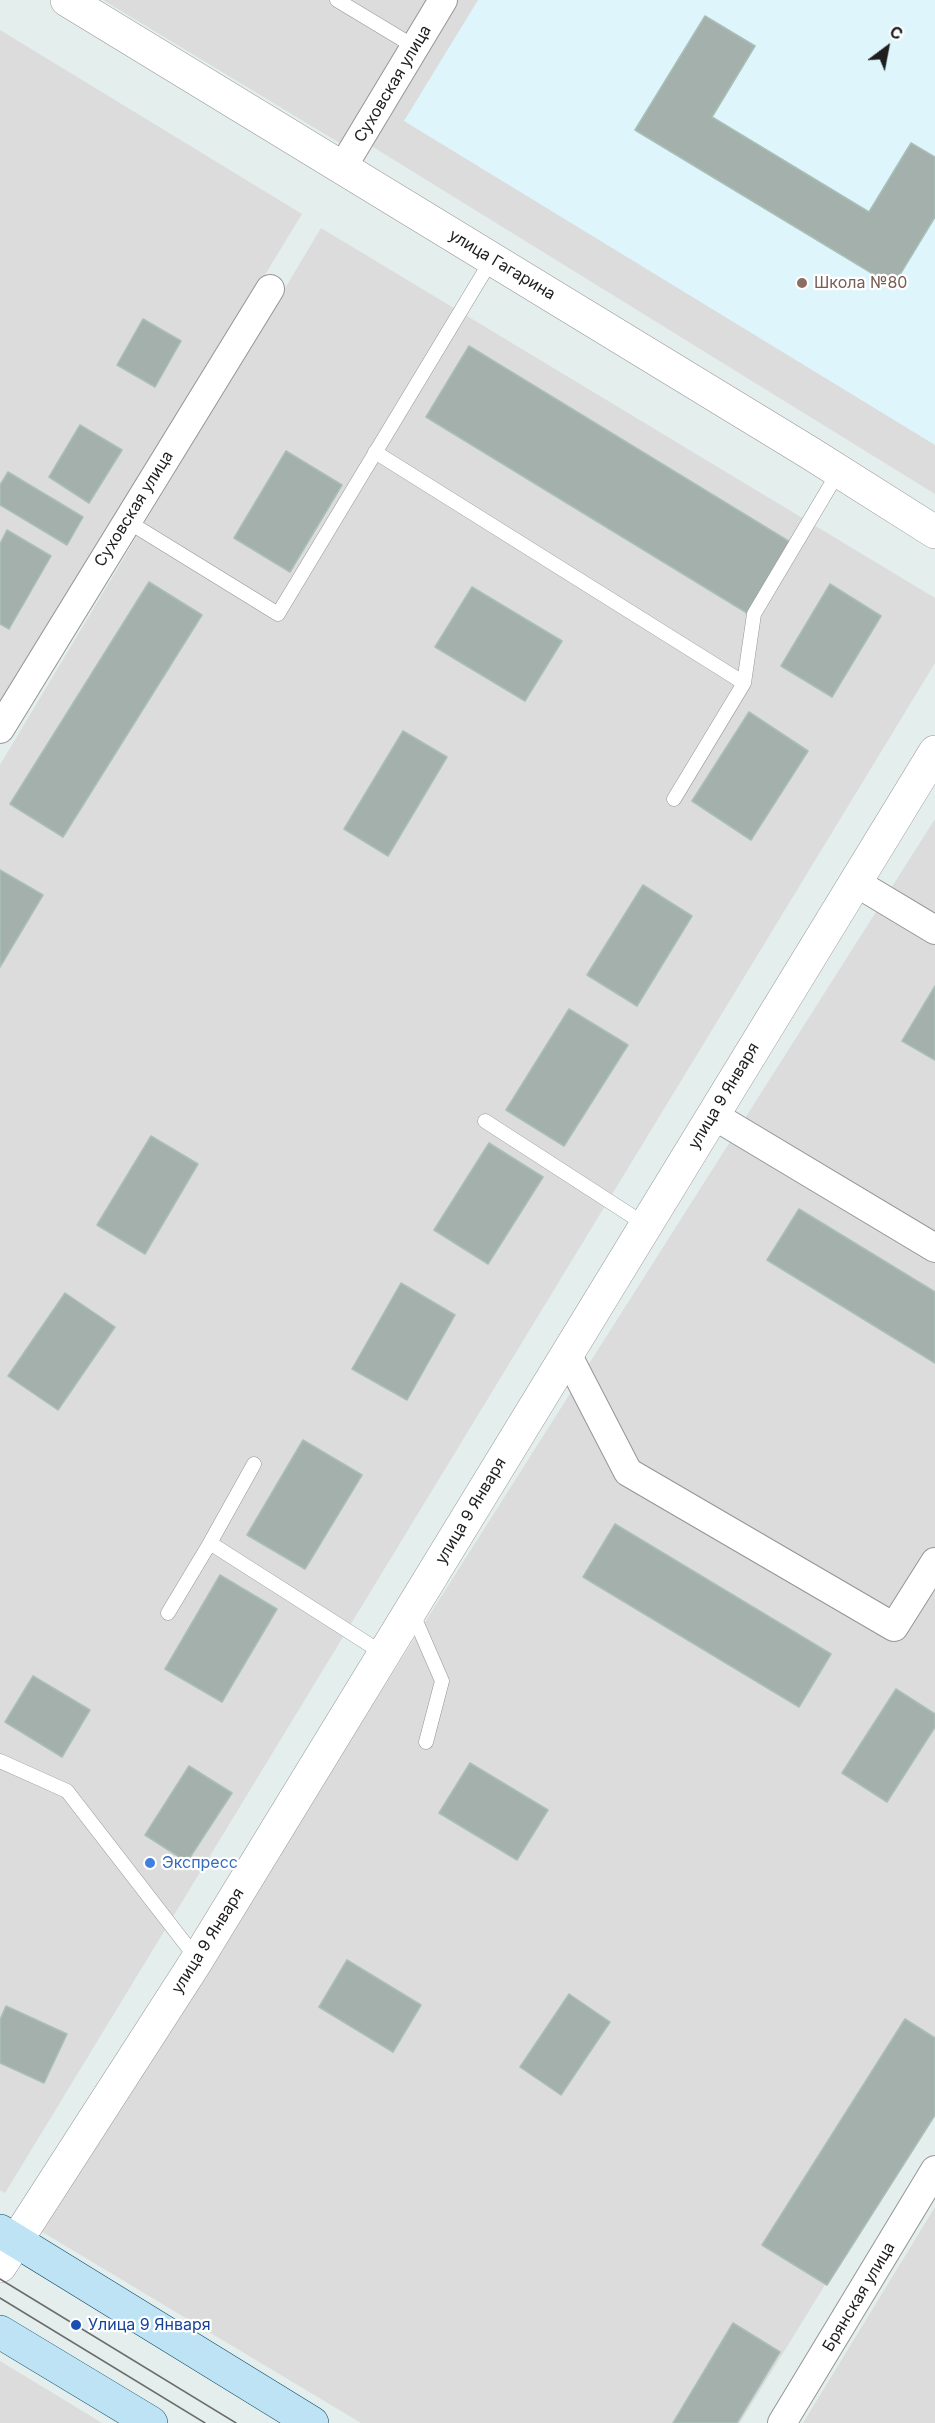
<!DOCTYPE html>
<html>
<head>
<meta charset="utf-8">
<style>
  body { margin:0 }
  #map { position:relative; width:935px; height:2423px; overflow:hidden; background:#e4eeed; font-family:Inter,sans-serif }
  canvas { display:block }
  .north { position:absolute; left:857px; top:18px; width:60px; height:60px; -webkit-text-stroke:4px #fff; paint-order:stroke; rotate:32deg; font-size:16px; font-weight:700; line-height:24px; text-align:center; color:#1e1e1e }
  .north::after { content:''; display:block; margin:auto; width:21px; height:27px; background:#1e1e1e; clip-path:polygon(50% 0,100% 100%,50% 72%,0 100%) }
</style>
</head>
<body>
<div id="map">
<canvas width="935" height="2423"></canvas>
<div class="north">С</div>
</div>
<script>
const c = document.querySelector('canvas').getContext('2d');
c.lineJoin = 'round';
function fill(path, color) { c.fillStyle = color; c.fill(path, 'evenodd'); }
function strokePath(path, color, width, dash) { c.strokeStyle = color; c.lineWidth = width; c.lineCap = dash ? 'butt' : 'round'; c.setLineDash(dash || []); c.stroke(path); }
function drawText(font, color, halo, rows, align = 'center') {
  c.font = font + ' Inter,sans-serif'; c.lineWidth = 4.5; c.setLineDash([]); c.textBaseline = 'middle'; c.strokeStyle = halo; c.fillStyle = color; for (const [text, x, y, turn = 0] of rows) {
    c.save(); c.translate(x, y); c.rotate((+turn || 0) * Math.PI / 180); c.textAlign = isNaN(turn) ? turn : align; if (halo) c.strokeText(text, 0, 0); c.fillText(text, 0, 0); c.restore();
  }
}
fill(new Path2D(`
  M 103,0 L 430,0 L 343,145 Z
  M 452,0 L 935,0 L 935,494 L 365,142 Z
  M 0,30 L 302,214 L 0,709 Z
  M 321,228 L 935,598 L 935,663 L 5,2193 L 0,2190 L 0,765 Z
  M 935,819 L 935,2106 L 740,2423 L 361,2423 L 39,2230 Z
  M 935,2207 L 935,2423 L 803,2423 Z
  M 0,2361 L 102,2423 L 0,2423 Z`), '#dbdcdb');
fill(new Path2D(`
  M 478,0 L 935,0 L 935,445 L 404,121 Z`), '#dff5fc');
const building = new Path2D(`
  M 705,16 L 755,46 L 712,117 L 869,212 L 911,143 L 935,157 L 935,217 L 893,286 L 635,130 Z
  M 143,319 L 181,341 L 155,387 L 117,365 Z
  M 469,346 L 790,542 L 747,613 L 426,417 Z
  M 80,425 L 122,450 L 89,503 L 49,477 Z
  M 286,451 L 342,485 L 290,572 L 234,538 Z
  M 8,472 L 83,517 L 67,545 L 0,505 L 0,485 Z
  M 7,530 L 51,556 L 9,629 L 0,624 L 0,544 Z
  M 149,582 L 202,615 L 63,837 L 10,804 Z
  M 830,584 L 881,616 L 832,697 L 781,666 Z
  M 472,587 L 562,641 L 525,701 L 435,647 Z
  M 749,712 L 808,751 L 751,840 L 692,801 Z
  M 403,731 L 447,757 L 388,856 L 344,829 Z
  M 0,870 L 43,895 L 0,967 Z
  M 643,885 L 692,916 L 637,1006 L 587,975 Z
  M 935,986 L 935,1060 L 902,1041 Z
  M 569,1009 L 628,1045 L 564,1146 L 506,1110 Z
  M 151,1136 L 198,1164 L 145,1254 L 97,1225 Z
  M 489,1143 L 543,1177 L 488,1264 L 434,1230 Z
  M 799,1209 L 935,1292 L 935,1363 L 767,1260 Z
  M 401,1283 L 455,1315 L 407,1400 L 352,1369 Z
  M 65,1293 L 115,1327 L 58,1410 L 8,1376 Z
  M 303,1440 L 362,1475 L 305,1569 L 247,1535 Z
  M 615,1524 L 831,1654 L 799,1707 L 583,1577 Z
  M 220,1575 L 277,1609 L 222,1702 L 165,1669 Z
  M 33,1676 L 90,1710 L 62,1757 L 5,1722 Z
  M 896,1689 L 935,1714 L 935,1727 L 887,1802 L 842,1773 Z
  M 470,1763 L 548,1810 L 517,1860 L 439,1813 Z
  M 189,1766 L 232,1793 L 187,1862 L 145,1835 Z
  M 347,1960 L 421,2005 L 393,2052 L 319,2007 Z
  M 569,1994 L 610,2022 L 561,2095 L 520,2067 Z
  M 6,2006 L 67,2034 L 44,2083 L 0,2063 L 0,2020 Z
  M 905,2019 L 935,2038 L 935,2115 L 827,2285 L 762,2245 Z
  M 733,2323 L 780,2352 L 737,2423 L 673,2423 Z`);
fill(building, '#a4b0ac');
strokePath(building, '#a8beb7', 1.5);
const service = new Path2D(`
  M 337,0 L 415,47
  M 375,452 L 744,683
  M 127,521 L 278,614 L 492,259
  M 674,799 L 744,683 L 754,614 L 839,471
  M 485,1121 L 646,1225
  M 210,1543 L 254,1464
  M 412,1612 L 442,1681 L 426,1742
  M 168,1613 L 210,1543 L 384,1654
  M 0,1761 L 67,1791 L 197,1959`);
const minor = new Path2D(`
  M 342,168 L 443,0
  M 0,729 L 270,289
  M 855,882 L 935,930
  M 713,1115 L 935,1248
  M 567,1354 L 628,1472 L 894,1627 L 935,1562
  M 782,2423 L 935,2170`);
const tertiary = new Path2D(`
  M 67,0 L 810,453 L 935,532
  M 0,2266 L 197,1960 L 935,752`);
const secondary = new Path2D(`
  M 0,2231 L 312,2423
  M 0,2332 L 151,2423`);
strokePath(service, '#959595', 15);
strokePath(minor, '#959595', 30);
strokePath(tertiary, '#959595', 34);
strokePath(secondary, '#0e4a6b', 34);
strokePath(service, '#fff', 14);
strokePath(minor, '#fff', 28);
strokePath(tertiary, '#fff', 33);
strokePath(secondary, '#bde3f4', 33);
strokePath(new Path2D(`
  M 0,2279 L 236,2423
  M 0,2298 L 205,2423`), '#6c6c6c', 1.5);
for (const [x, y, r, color] of [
  [802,283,6,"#8d6e63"],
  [150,1863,6,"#3f7fe0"],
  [76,2325,6,"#1a4fb4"]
]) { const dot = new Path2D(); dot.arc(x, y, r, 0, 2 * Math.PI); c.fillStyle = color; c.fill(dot); strokePath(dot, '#fff', 2); }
drawText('16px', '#1e1e1e', '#fff', [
  ["Суховская улица",393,84,-59],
  ["улица Гагарина",502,265,31],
  ["Суховская улица",134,509,-58],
  ["улица 9 Января",724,1096,-59],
  ["улица 9 Января",471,1511,-59],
  ["улица 9 Января",208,1941,-58],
  ["Брянская улица",859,2297,-59]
]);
drawText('16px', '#785e54', '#fff', [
  ["Школа №80",814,283]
], 'left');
drawText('16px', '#366cbe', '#fff', [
  ["Экспресс",162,1863]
], 'left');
drawText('16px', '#164399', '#fff', [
  ["Улица 9 Января",88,2325]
], 'left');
</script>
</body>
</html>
